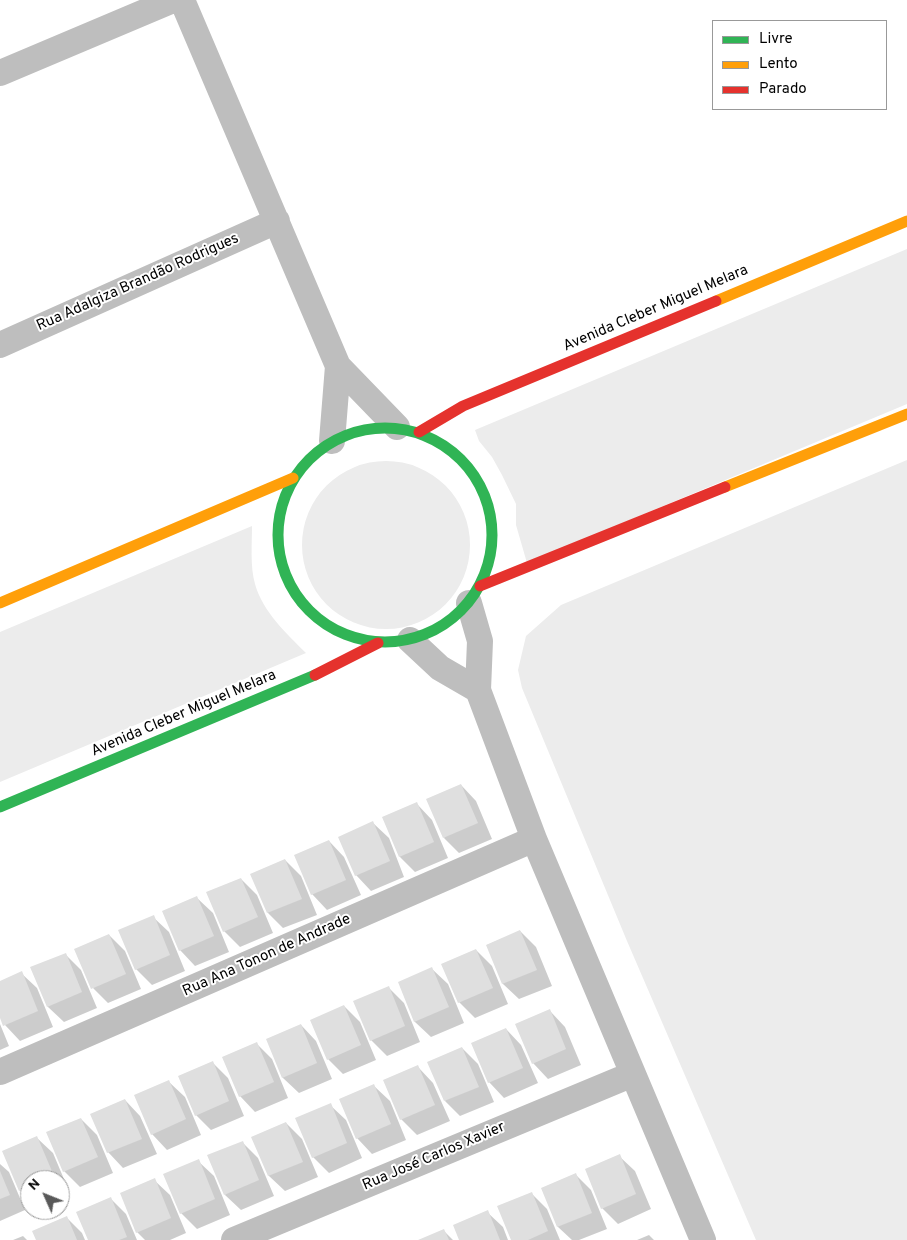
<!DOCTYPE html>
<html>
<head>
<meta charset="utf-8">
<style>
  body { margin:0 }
  #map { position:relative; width:907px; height:1240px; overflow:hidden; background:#fff; font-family:Overpass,sans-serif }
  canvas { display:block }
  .legend { position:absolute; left:712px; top:20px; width:175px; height:90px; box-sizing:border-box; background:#fff; border:1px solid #999; margin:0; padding:6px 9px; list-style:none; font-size:15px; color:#000 }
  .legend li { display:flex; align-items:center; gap:10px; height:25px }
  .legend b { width:25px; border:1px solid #999 }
  .north { position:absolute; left:20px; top:1170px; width:50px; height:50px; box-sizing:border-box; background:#fff; border:1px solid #999; border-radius:50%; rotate:314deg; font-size:14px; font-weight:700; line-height:20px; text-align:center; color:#000 }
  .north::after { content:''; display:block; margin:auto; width:18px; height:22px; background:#595959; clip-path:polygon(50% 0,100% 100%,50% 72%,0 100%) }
</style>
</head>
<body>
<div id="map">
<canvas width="907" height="1240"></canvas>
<ul class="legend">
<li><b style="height:6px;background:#30b455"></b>Livre</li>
<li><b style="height:6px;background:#ff9f0a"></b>Lento</li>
<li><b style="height:6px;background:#e5322d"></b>Parado</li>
</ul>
<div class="north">N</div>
</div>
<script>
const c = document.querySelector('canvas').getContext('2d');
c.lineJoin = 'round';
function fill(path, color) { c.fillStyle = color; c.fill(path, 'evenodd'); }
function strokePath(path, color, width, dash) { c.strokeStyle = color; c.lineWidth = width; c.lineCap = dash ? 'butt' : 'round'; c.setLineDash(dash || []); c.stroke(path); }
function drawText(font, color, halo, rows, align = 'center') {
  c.font = font + ' Overpass,sans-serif'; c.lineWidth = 4; c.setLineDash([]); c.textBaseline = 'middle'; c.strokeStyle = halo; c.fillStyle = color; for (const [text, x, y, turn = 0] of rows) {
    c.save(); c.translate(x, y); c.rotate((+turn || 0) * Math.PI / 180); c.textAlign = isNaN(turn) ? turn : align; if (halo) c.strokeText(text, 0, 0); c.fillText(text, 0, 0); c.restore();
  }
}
fill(new Path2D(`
  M 907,249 L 907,404 L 527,563 L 516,525 L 516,504 L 502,475 L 492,457 L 479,441 L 475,430 Z
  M 907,460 L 907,1240 L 756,1240 L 627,941 L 522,688 L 518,670 L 526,636 L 561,605 Z
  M302 545a84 84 0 1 1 168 0a84 84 0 1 1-168 0Z
  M 252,526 C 252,544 250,566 255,584 C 263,612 286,633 306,653 L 0,782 L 0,632 Z`), '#ececec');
fill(new Path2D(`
  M 461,785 L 476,801 L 492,839 L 459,853 L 444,838 Z
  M 417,804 L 432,820 L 448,858 L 415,872 L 400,857 L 384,818 Z
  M 373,823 L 389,838 L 404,877 L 371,891 L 356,875 Z
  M 329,841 L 344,857 L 361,895 L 327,910 L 312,894 Z
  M 285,860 L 301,876 L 317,915 L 283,928 L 268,913 L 252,874 Z
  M 241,879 L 257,895 L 273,933 L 240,947 L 224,931 Z
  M 197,898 L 213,913 L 229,952 L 195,966 L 180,950 Z
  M 153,917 L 169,932 L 185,971 L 152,985 L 136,969 Z
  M 520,931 L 536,947 L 552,986 L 519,999 L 503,984 L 487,945 Z
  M 109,935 L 125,951 L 141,989 L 108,1003 L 93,988 Z
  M 476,950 L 492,966 L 508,1004 L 475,1018 L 459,1002 L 443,964 Z
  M 65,954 L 81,970 L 97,1008 L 64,1022 L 48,1007 L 32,968 Z
  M 432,969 L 448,984 L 464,1023 L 431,1037 L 415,1022 L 399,983 Z
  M 21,973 L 37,988 L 53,1027 L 20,1041 L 5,1025 L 0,1015 L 0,982 Z
  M 389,988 L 404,1003 L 420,1042 L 387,1056 L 371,1040 Z
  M 344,1006 L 360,1022 L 376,1060 L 343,1074 L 328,1059 Z
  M 550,1011 L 565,1027 L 581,1065 L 548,1079 L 533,1063 Z
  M 0,1024 L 9,1046 L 0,1050 Z
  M 301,1025 L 316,1041 L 332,1079 L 299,1093 L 283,1078 L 268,1039 Z
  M 506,1029 L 521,1045 L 538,1083 L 504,1098 L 489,1082 Z
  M 257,1044 L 272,1059 L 288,1098 L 255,1112 L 240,1096 Z
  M 462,1048 L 478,1064 L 494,1102 L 460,1116 L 445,1101 Z
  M 213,1063 L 228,1078 L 244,1116 L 211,1130 L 196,1115 Z
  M 418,1067 L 433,1083 L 450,1121 L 417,1135 L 401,1119 Z
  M 169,1082 L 185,1097 L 201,1135 L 167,1150 L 152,1134 Z
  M 374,1086 L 390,1101 L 406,1140 L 372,1154 L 357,1138 Z
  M 125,1100 L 140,1116 L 157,1154 L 123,1168 L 108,1152 Z
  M 330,1105 L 346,1120 L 362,1158 L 329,1173 L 313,1157 Z
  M 81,1119 L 97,1135 L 113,1173 L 80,1187 L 64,1171 Z
  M 286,1123 L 302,1139 L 318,1177 L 285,1191 L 269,1176 L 253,1137 Z
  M 37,1138 L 53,1153 L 69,1191 L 60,1195 L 60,1180 L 30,1180 L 30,1200 L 20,1190 Z
  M 242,1142 L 258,1158 L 274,1196 L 241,1210 L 225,1195 Z
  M 619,1156 L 635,1171 L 651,1209 L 618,1224 L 602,1208 Z
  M 198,1161 L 214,1176 L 230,1215 L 197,1229 L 181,1213 Z
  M 0,1164 L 9,1172 L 25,1210 L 0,1221 Z
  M 575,1174 L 591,1190 L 607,1229 L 579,1240 L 572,1240 L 558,1227 L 542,1189 Z
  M 154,1180 L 170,1195 L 186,1233 L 170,1240 L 145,1240 L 137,1232 Z
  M 531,1193 L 547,1209 L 560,1240 L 512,1240 Z
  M 110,1198 L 126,1214 L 137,1240 L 89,1240 Z
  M 487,1212 L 503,1227 L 508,1240 L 460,1240 Z
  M 66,1217 L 82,1233 L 85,1240 L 37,1240 Z
  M 444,1231 L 453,1240 L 421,1240 Z
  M 649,1235 L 654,1240 L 637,1240 Z
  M 23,1236 L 27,1240 L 13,1240 Z`), '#0003');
fill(new Path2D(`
  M 461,784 L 478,823 L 443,838 L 426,799 Z
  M 417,802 L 434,842 L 399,857 L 382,817 Z
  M 373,821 L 390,861 L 355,876 L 338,837 Z
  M 329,840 L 346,880 L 311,895 L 294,855 Z
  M 285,859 L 302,899 L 267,913 L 250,874 Z
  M 241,878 L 258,917 L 223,932 L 206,892 Z
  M 197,896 L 214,936 L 179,951 L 162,911 Z
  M 154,915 L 170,955 L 135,970 L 118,930 Z
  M 520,930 L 537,970 L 502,984 L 486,945 Z
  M 109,934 L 126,974 L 91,989 L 74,949 Z
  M 476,949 L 493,988 L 458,1003 L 441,964 Z
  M 66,953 L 82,992 L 47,1007 L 30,967 Z
  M 432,967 L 449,1007 L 414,1022 L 398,982 Z
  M 22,971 L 38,1011 L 3,1026 L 0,1018 L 0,981 Z
  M 389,986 L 405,1026 L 370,1041 L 353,1001 Z
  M 344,1005 L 361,1045 L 327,1060 L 310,1020 Z
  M 550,1009 L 566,1049 L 532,1064 L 515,1024 Z
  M 301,1024 L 317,1063 L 282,1078 L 266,1039 Z
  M 506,1028 L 523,1068 L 488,1083 L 471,1043 Z
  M 257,1042 L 274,1082 L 239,1097 L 222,1057 Z
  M 462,1047 L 479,1087 L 444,1101 L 427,1062 Z
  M 213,1061 L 229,1101 L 195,1116 L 178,1076 Z
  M 418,1065 L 435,1105 L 400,1120 L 383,1080 Z
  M 169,1080 L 186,1119 L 151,1135 L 134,1095 Z
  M 374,1084 L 391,1124 L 356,1139 L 339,1099 Z
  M 125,1099 L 142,1139 L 107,1153 L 90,1114 Z
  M 331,1103 L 347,1143 L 312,1158 L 295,1118 Z
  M 81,1118 L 98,1157 L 63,1172 L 46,1132 Z
  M 286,1122 L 303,1162 L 268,1176 L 251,1137 Z
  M 37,1136 L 54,1176 L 44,1180 L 30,1180 L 30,1186 L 19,1191 L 2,1151 Z
  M 243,1141 L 259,1180 L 224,1195 L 207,1155 Z
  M 620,1154 L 636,1194 L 601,1209 L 585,1169 Z
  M 199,1159 L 215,1199 L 180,1214 L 163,1174 Z
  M 0,1171 L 10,1195 L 0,1199 Z
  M 576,1173 L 592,1213 L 557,1227 L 541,1188 Z
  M 155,1178 L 171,1218 L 136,1233 L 120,1193 Z
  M 532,1192 L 548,1231 L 528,1240 L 511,1240 L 497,1206 Z
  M 111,1197 L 127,1237 L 119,1240 L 88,1240 L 76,1212 Z
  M 488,1210 L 500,1240 L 459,1240 L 453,1225 Z
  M 67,1216 L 77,1240 L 36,1240 L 32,1231 Z
  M 444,1229 L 449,1240 L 418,1240 Z`), '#dfdfdf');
strokePath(new Path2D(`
  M 182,0 L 338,366
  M 0,73 L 173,0
  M 0,345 L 277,221
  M 332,441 L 338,366 L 397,427
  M 469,603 L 480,641 L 478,690 L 534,839 L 703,1240
  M 410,640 L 440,668 L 478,690
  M 0,1072 L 534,839
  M 234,1240 L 633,1074`), '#bebebe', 26);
strokePath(new Path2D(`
  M278 535a107 107 0 1 1 214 0a107 107 0 1 1-214 0Z
  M 0,807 L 315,675`), '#30b455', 11);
strokePath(new Path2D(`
  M 716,301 L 907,221
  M 725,487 L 907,414
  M 0,603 L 293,478`), '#ff9f0a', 11);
strokePath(new Path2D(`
  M 419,432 L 463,406 L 716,301
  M 480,586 L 725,487
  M 315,675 L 378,643`), '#e5322d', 11);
drawText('15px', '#000', '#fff', [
  ["Rua Adalgiza Brandão Rodrigues",138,283,-24],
  ["Avenida Cleber Miguel Melara",656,309,-23],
  ["Avenida Cleber Miguel Melara",184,714,-23],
  ["Rua Ana Tonon de Andrade",267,956,-24],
  ["Rua José Carlos Xavier",434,1157,-23]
]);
</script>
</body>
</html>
